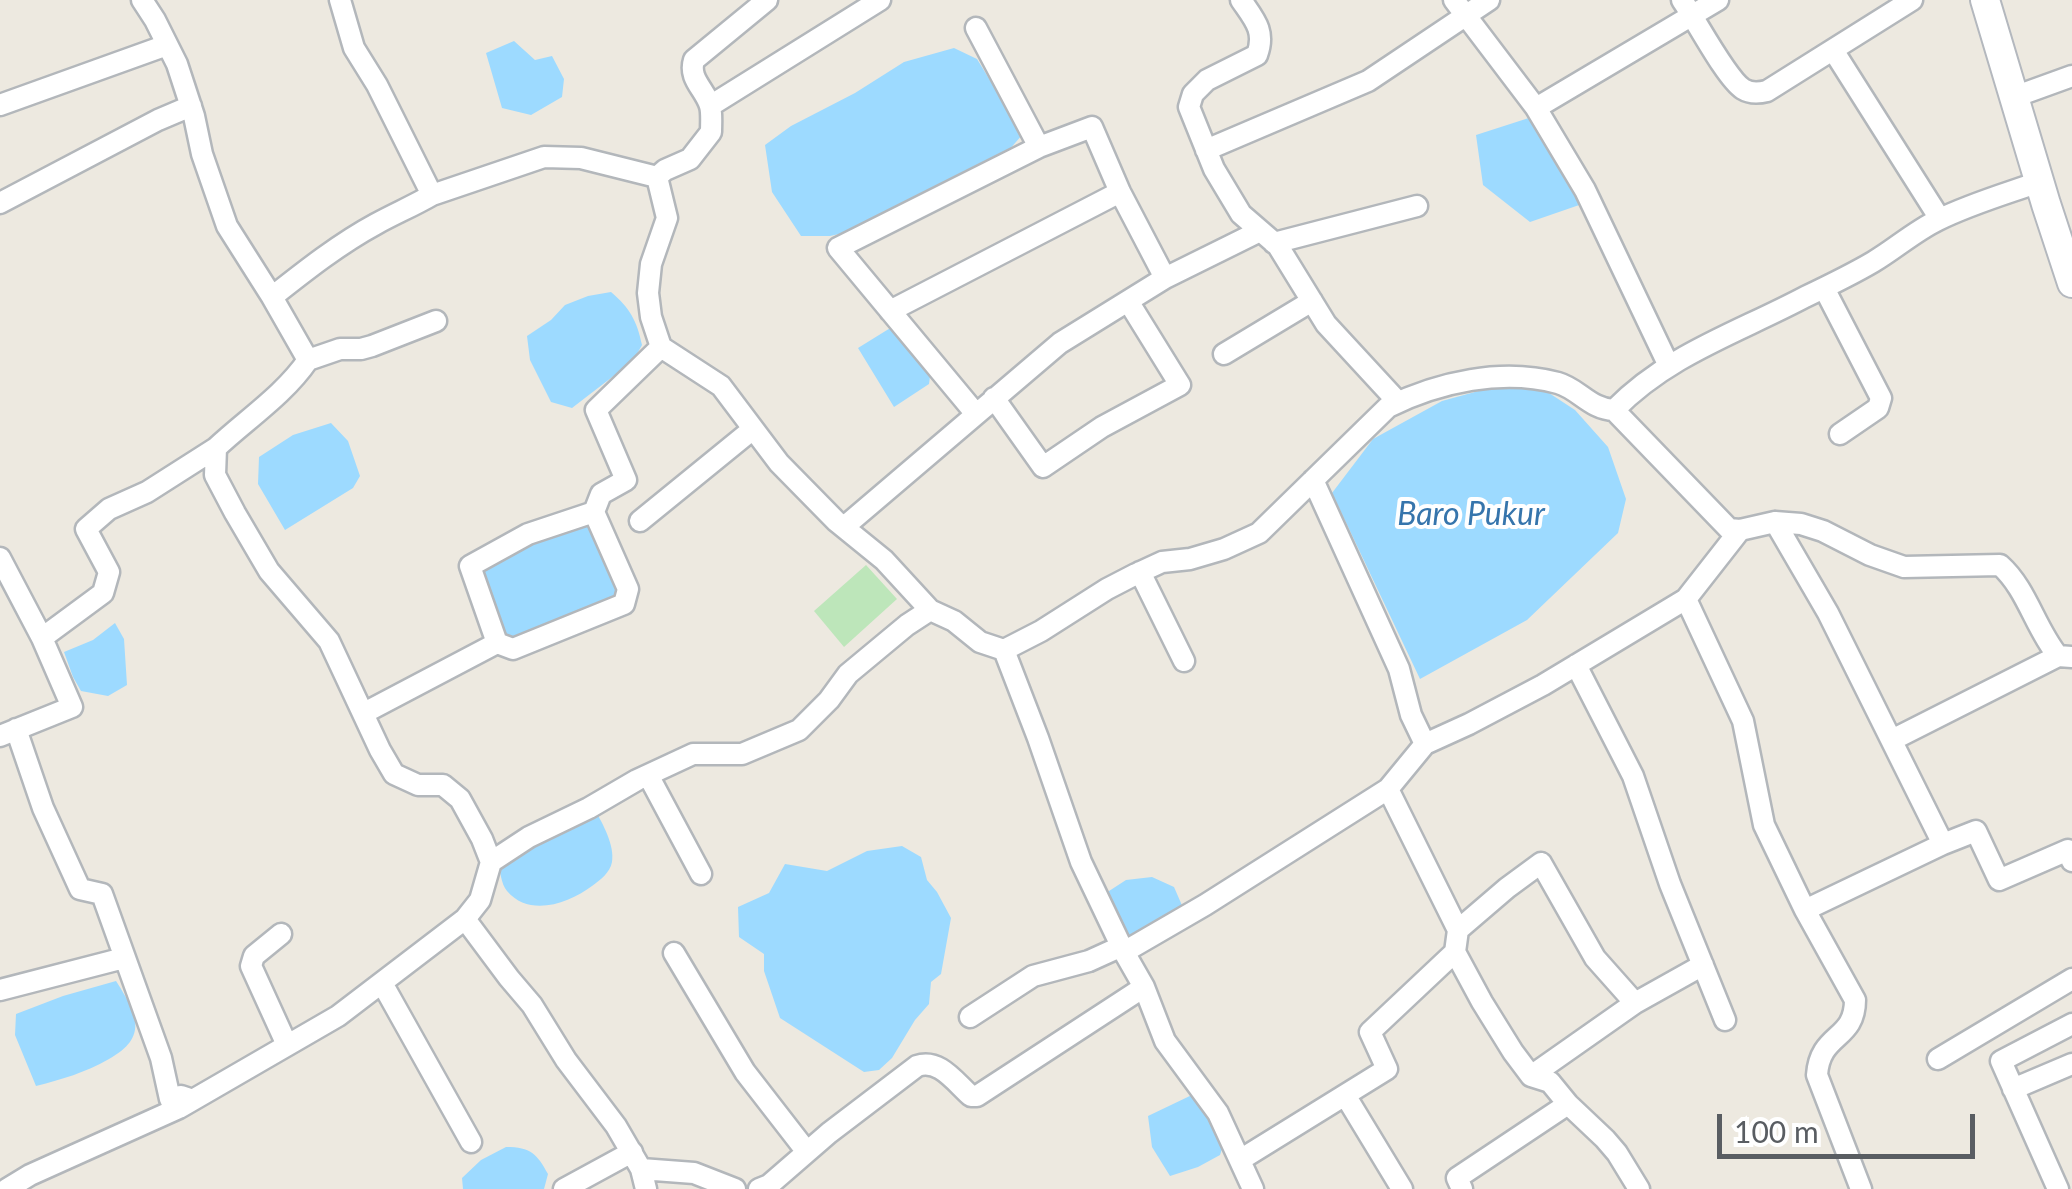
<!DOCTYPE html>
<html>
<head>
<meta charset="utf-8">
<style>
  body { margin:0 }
  #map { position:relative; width:2072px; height:1189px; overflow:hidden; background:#ede9e0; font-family:Lato,sans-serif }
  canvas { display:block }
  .scale { position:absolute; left:1717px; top:1114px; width:258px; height:45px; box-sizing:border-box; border:5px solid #595d62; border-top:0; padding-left:12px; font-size:30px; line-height:35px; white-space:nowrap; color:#595d62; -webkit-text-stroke:8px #fff; paint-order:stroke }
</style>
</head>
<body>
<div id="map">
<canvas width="2072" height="1189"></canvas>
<div class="scale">100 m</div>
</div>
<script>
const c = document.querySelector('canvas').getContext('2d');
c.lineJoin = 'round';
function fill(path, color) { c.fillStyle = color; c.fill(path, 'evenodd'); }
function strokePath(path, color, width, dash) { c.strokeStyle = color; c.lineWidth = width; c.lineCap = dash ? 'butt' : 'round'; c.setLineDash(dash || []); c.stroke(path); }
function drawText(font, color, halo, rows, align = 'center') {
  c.font = font + ' Lato,sans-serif'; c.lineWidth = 8; c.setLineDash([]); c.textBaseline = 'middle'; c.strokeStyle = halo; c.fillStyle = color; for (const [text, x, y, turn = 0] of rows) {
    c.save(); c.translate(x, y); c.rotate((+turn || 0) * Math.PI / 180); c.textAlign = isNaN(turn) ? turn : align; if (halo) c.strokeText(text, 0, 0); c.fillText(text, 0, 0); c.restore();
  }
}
fill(new Path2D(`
  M 866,565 L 897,599 L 844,647 L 814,611 Z`), '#bde6ba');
fill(new Path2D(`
  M 514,41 L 535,60 L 552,56 L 564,79 L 562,97 L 531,115 L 502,108 L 486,53 Z
  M 954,48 L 977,59 L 1023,134 L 1001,159 L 866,228 L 830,236 L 801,236 L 772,192 L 765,145 L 791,126 L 855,93 L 904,62 Z
  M 1535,116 L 1585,203 L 1530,222 L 1483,185 L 1476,135 Z
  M 611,292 C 630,308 637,321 642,345 L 633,361 L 572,408 L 551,402 L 530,360 L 527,336 L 551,320 L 565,305 L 588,296 Z
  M 900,322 L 932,362 L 929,384 L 894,407 L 858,348 Z
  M 1526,378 L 1575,410 L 1608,447 L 1626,499 L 1618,533 L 1527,620 L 1420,679 L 1332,493 L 1373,439 L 1442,401 Z
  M 331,423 L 348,441 L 360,476 L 353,488 L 285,530 L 258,484 L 259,457 L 293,435 Z
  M 587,517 L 608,560 L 617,593 L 613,599 L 525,639 L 505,639 L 492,606 L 481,564 Z
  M 115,623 L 124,639 L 127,685 L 108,696 L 81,691 L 73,677 L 64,652 L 93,640 Z
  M 595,810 C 603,824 615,846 612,862 C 610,873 600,880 592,886 C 569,903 530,918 507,891 C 501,884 500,870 498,861 Z
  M 902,846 L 921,857 L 927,880 L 937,892 L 951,918 L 941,974 L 931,982 L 929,1004 L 915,1020 L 892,1058 L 879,1070 L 864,1072 L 780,1018 L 764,971 L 764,954 L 739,937 L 738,907 L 769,893 L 785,864 L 827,871 L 867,851 Z
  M 1152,877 L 1174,887 L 1184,910 L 1133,938 L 1121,931 L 1106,893 L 1126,880 Z
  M 116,981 C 137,1014 149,1037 109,1059 C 84,1073 63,1079 36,1086 L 15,1035 L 16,1014 L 63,996 Z
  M 1194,1094 L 1226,1137 L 1220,1155 L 1198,1167 L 1170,1176 L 1152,1147 L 1148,1116 Z
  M 506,1147 C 531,1147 537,1154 548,1174 L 544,1189 L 463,1189 L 462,1178 L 481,1160 Z`), '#9ddaff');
const minor = new Path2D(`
  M 142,0 L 155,20 L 177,64 L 194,116 L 202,154 L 227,226 L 272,297
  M 340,0 L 354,48 L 377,85 L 432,195 C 413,206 394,214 376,224 C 339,244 305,271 272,297 L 308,360 C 284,395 247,419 216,448 L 215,475 L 235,513 L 269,571 L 329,641 L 380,750 L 394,774 L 418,785 L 443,785 L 460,799 L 482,839 L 491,862 L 480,900 L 465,919 L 509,978 L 532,1005 L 566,1060 L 616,1126 L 641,1169 L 646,1189
  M 767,0 L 694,60 C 688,79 705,89 710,106 C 712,113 711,124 711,132 L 690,159 L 665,170 L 657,177 L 667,218 L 651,264 L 648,293 L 651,317 L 661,347 L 721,386 L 779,463 L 836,521 L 884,560 L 930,610
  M 1241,0 C 1254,19 1266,31 1257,55 L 1207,80 L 1193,94 L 1189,107 L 1214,169 L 1241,214 L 1278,246 L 1326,324 L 1398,402
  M 1454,0 L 1536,108 L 1585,190 L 1668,364
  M 1682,0 C 1696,20 1726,78 1743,89 C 1751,94 1759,93 1767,91 L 1912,0
  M 976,28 L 1039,147
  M 1833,50 L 1940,219
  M 2014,97 L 2072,76
  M 0,105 L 167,45
  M 710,106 L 880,0
  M 1536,108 L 1718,0
  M 1206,150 L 1368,81 L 1489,0
  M 432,195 L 544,157 L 581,158 L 657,177
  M 0,203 L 158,120 L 191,106
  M 1274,243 L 1417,206
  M 1824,288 L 1881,398 L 1878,408 L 1840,434
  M 890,311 L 1120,192
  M 1224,354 L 1312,301
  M 308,360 L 340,349 L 361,349 L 372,346 L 436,321
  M 994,398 L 1043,467 L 1102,427 L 1180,385 L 1128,301
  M 1614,410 L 1729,529 L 1740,530 L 1775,522 L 1801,524 L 1823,531 L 1870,555 L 1904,567 L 2000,565 C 2027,589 2035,628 2058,656 L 2072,657
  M 976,414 L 838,248 L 1039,147 L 1092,127 L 1120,192 L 1165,278
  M 1313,480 L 1399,669 L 1411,715 L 1425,744
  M 594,512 L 601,494 L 626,480 L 596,410 L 661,347
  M 640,521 L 753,429
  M 1775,522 L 1828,613 L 1943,844 L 1805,910
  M 844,527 L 1060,343 L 1165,278 L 1260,231
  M 1740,530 L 1686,599 L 1743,721 L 1764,825 L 1805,910 L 1855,1000 C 1855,1041 1820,1032 1817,1075 L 1861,1189
  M 0,558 L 42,638 L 72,707 L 0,736
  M 1140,572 L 1184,661
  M 42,638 L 103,593 L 109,572 L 86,529 L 109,509 L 147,492 L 216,448
  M 1004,650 L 1038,738 L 1081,862 L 1124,952 L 1205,905 L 1388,789 L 1425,744 L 1469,724 L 1543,685 L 1686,599
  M 1576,665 L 1633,776 L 1670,884 L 1725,1020
  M 364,713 L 497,643 L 513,649 L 624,604 L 628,589 L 594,512 L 528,534 L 470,566 L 497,643
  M 16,729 L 43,808 L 80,889 L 102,894 L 161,1058 L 170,1099 L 181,1096 L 190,1099
  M 1892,740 L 2058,656
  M 648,775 L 701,874
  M 1388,789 L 1458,930 L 1455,952 L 1482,1002 L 1513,1052 L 1531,1076 L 1550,1082 L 1568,1104 L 1605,1139 L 1617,1153 L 1639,1189
  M 1943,844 L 1976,831 L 1999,880 L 2068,850 L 2072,861
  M 491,862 L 529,837 L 589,808 L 637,780 L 693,754 L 742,754 L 799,730 L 829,700 L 848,674 L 907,625 L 930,610 L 954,621 L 980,642 L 1004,650 L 1041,631 L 1107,589 L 1136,574 L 1162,562 L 1190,559 L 1224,549 L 1259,533 L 1388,407 C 1439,382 1502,368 1558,383 C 1579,389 1590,409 1614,410 C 1669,354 1737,333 1805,297 C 1828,286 1851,275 1873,262 C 1895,249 1915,231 1938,220 C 1970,204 2005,194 2039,182
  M 1458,930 L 1507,888 L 1541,863 L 1595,958 L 1635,1003 L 1531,1076
  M 281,934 L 254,956 L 251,966 L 287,1045
  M 1124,952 L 1144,987 L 1165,1041 L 1218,1113 L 1253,1189
  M 674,953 L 745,1072 L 807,1152
  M 382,983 L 471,1142
  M 0,990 L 124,958
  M 1635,1003 L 1703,965
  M 970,1017 L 1033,976 L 1089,961 L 1122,946
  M 1938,1059 L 2072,979
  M 2013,1089 L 2072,1064
  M 1345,1095 L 1402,1189
  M 1240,1160 L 1387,1069 L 1370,1032 L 1455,952
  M 641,1169 L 694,1173 L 735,1189
  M 7,1189 L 30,1175 L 179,1108 L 338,1016 L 465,919
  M 564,1189 L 632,1152
  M 759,1189 L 769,1185 L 829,1133 L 917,1066 C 939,1058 955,1082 971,1096 L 977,1096 L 1144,987
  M 1462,1189 L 1457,1178 L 1568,1104
  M 2058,1189 L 2001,1061 L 2072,1024`);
const secondary = new Path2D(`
  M 1985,0 L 2046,204 L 2072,283`);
strokePath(minor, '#b3b7bb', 25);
strokePath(secondary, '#b4b8be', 32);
strokePath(minor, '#fff', 20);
strokePath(secondary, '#fff', 28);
drawText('italic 32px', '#3675ac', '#fff', [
  ["Baro Pukur",1471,515]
]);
</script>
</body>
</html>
